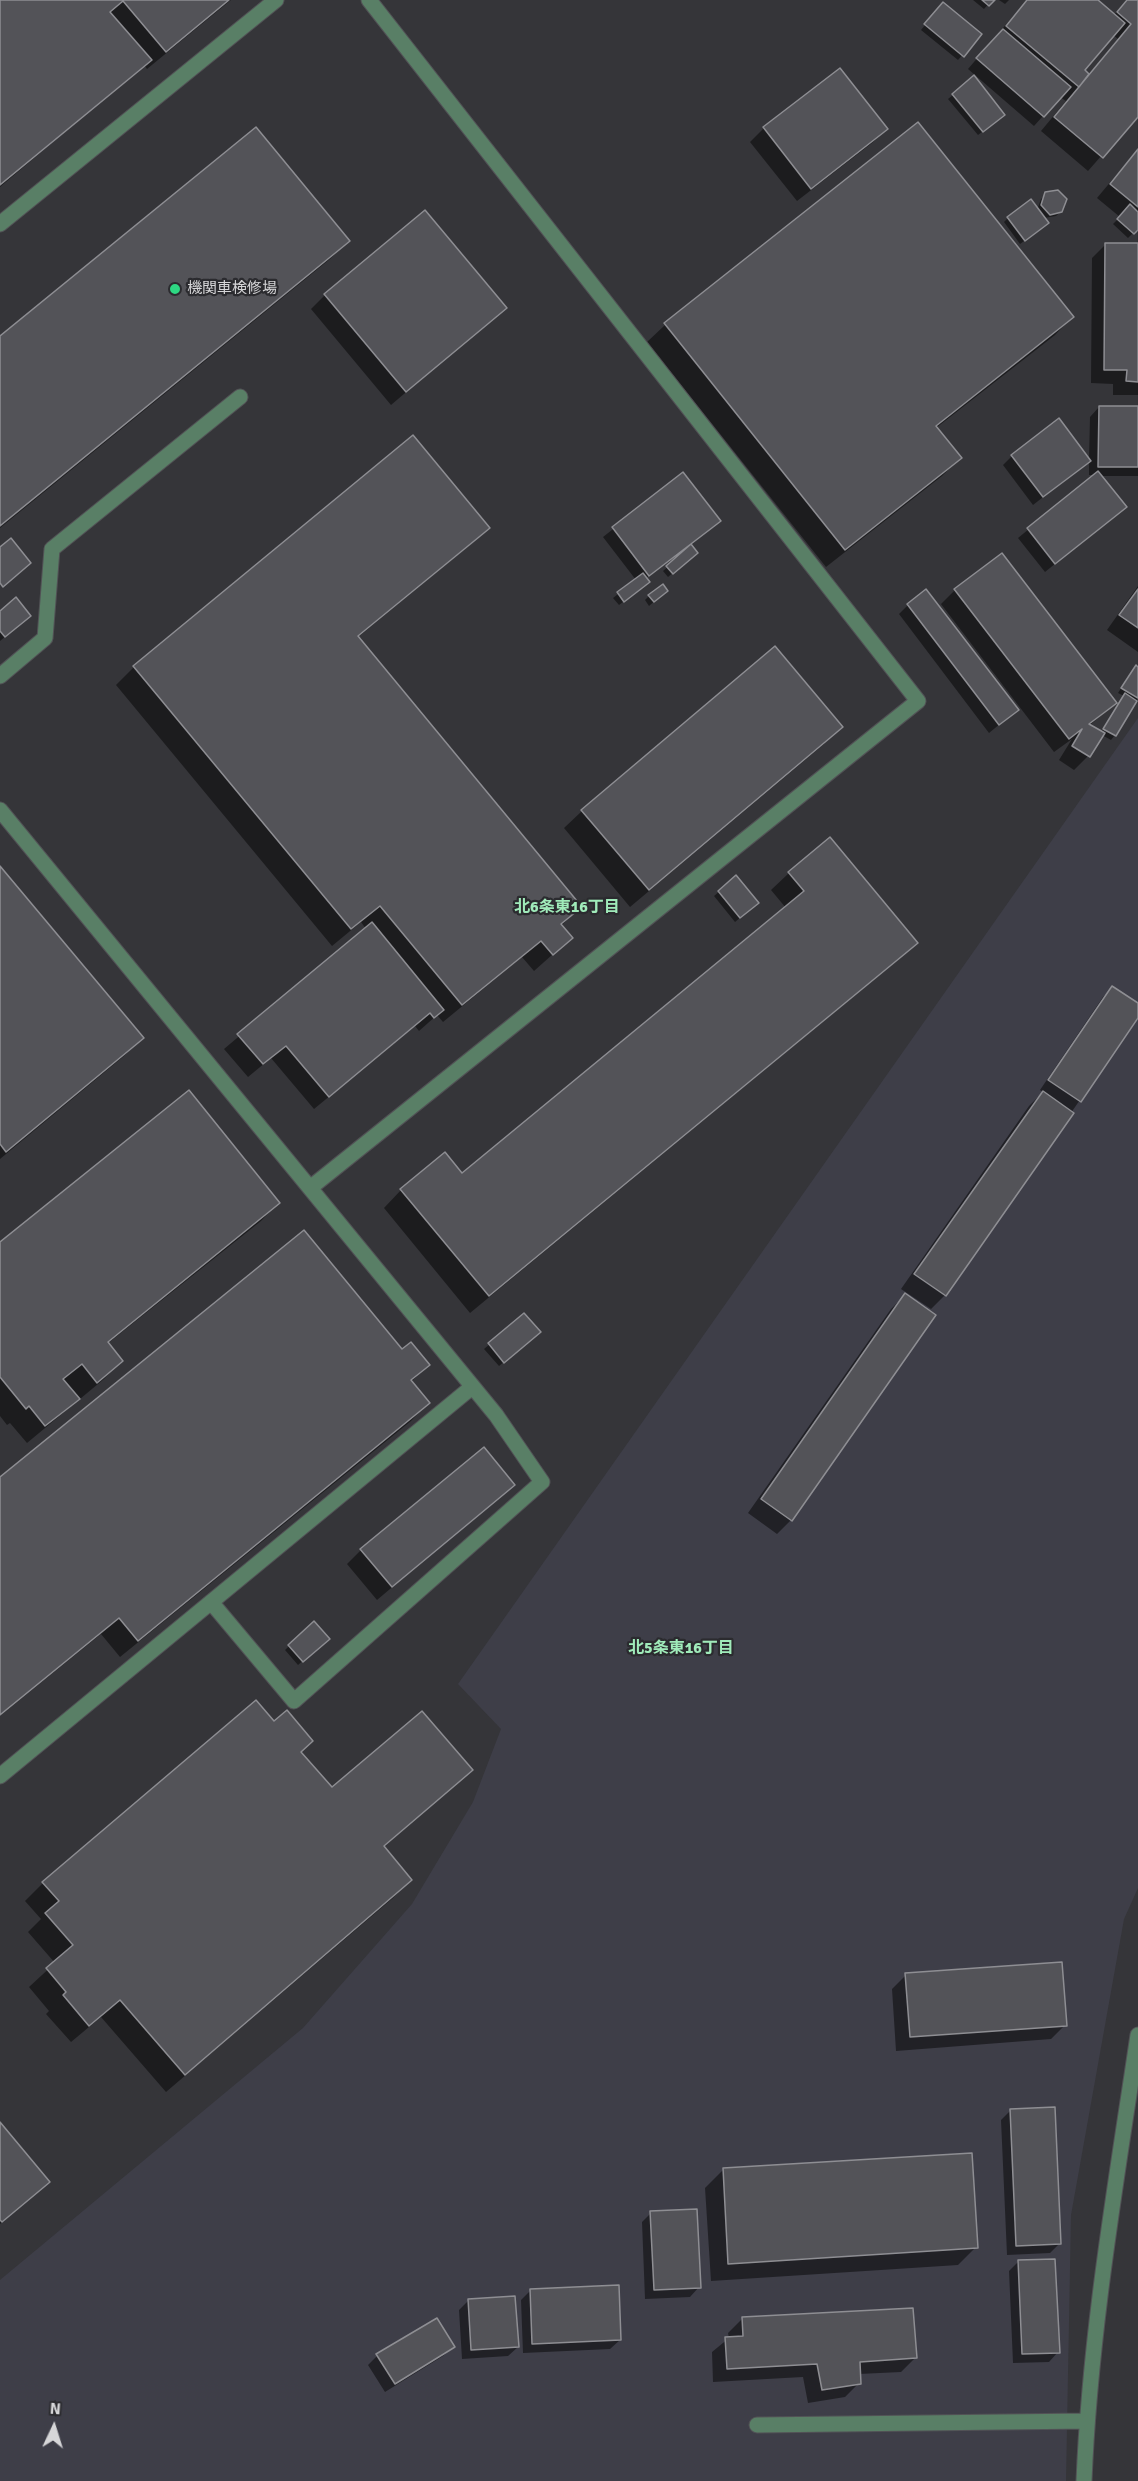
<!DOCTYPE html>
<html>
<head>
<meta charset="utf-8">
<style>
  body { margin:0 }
  #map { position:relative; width:1138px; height:2481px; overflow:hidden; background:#353539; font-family:Signika,sans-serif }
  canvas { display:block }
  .north { position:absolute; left:24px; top:2397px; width:60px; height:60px; -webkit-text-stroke:4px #2b2b2f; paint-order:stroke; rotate:4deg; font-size:16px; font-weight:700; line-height:24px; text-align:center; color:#d6d6d8 }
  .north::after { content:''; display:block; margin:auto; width:21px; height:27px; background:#d6d6d8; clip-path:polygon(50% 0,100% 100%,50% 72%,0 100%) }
</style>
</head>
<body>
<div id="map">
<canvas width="1138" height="2481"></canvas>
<div class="north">N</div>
</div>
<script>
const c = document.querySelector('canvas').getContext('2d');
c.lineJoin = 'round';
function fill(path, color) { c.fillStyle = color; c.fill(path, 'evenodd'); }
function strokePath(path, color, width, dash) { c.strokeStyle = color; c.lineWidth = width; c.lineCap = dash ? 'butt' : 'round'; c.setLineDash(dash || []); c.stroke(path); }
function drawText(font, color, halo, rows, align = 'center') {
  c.font = font + ' Signika,"Noto Sans JP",sans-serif'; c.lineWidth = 4.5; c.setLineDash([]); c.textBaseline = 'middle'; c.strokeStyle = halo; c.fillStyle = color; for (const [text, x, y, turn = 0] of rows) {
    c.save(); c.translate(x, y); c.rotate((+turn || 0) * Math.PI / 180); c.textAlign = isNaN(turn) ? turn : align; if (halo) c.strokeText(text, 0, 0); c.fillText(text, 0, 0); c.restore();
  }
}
fill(new Path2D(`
  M 1138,718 L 1138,1888 L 1124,1919 L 1071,2215 L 1066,2481 L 0,2481 L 0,2280 L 303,2028 L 412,1904 L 473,1802 L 501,1729 L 458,1684 Z`), '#3e3e48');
fill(new Path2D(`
  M 0,0 L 231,0 L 147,69 L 144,65 L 0,187 Z
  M 973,0 L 992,0 L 984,9 Z
  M 999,0 L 1009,0 L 1005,4 Z
  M 1027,0 L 1096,0 L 1114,15 L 1126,0 L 1138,0 L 1138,114 L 1088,171 L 1041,131 L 1066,101 L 1060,97 L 1034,126 L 968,69 ZM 1113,35 L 1118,39 L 1088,75 L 1083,70 Z
  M 939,8 L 980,35 L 958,60 L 921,30 Z
  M 953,95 L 999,119 L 978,135 L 948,99 Z
  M 918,124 L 1072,317 L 1055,335 L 936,428 L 960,458 L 942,476 L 826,567 L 647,342 L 665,325 Z
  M 764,128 L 886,129 L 872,143 L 797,201 L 750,142 Z
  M 1138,149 L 1138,232 L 1136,230 L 1128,238 L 1113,224 L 1120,217 L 1097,198 Z
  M 1046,194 L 1061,211 L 1056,216 L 1044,218 L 1043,227 L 1020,244 L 1004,222 L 1008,218 L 1037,210 L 1041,199 Z
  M 348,241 L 330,259 L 0,528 L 0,338 Z
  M 1106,244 L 1138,245 L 1138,395 L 1113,395 L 1113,384 L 1091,383 L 1092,258 Z
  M 325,295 L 505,308 L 391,405 L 311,309 Z
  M 1099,407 L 1138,408 L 1138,476 L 1100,476 L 1125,507 L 1045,572 L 1018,538 L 1095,475 L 1089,475 L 1089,461 L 1033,505 L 1003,465 L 1012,456 L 1089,460 L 1090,417 Z
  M 413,437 L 488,528 L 470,545 L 357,638 L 580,907 L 561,926 L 571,938 L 534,971 L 522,957 L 443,1022 L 437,1015 L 419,1031 L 415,1026 L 314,1109 L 271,1058 L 248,1077 L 224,1049 L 366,929 L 361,922 L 332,946 L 116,685 L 134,667 Z
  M 683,474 L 719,521 L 690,545 L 696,553 L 668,577 L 663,571 L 680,556 L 678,554 L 646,578 L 644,586 L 619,605 L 613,598 L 636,580 L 603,537 Z
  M 1138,586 L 1138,652 L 1107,630 Z
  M 955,590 L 1115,703 L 1089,726 L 1100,733 L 1124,696 L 1118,693 L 1132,671 L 1136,667 L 1138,668 L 1138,698 L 1115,735 L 1111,740 L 1102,735 L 1088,756 L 1074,770 L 1059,760 L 1072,739 L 1054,752 L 941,604 Z
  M 666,591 L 649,606 L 645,600 L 649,596 Z
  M 908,605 L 1017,710 L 989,733 L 899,614 Z
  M 0,613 L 25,620 L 0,641 Z
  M 841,727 L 823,745 L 630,907 L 564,828 L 582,811 Z
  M 0,869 L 142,1038 L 124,1056 L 0,1159 Z
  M 789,873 L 916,943 L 898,960 L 470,1313 L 384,1208 L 401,1190 L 462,1175 L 786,908 L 771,890 Z
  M 736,877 L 753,907 L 735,922 L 714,896 Z
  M 1112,988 L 1138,1005 L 1138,1016 L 945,1295 L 931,1309 L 901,1289 L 1029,1106 L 1043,1092 L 1040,1090 L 1103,997 Z
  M 278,1203 L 261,1221 L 107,1344 L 121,1361 L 104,1379 L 27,1443 L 10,1423 L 7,1425 L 0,1416 L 0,1244 Z
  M 905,1295 L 791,1520 L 777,1534 L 748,1513 L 891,1309 Z
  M 524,1315 L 534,1337 L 499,1366 L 484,1349 Z
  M 401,1351 L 428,1365 L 411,1382 L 428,1403 L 411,1421 L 120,1657 L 101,1634 L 0,1716 L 0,1479 Z
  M 513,1485 L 377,1600 L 347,1564 L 361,1550 Z
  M 313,1623 L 323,1643 L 298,1665 L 285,1650 Z
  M 300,1752 L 332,1790 L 471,1769 L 383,1848 L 410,1880 L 393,1898 L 166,2092 L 101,2017 L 71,2042 L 46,2014 L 49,2011 L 29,1987 L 55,1963 L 28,1932 L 41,1919 L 25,1901 L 43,1883 Z
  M 906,1975 L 1065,2025 L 1051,2039 L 896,2051 L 892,1989 Z
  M 1010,2111 L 1060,2243 L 1050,2253 L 1007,2255 L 1001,2120 Z
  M 0,2125 L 47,2182 L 0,2224 Z
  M 723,2170 L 976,2247 L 958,2265 L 711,2281 L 705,2188 Z
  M 651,2213 L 699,2287 L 690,2297 L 645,2299 L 642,2222 Z
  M 1018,2262 L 1058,2352 L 1049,2362 L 1013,2363 L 1009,2271 Z
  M 531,2290 L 620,2340 L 610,2349 L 523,2353 L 521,2300 Z
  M 468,2301 L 518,2347 L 508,2356 L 462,2359 L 459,2310 Z
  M 742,2319 L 915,2358 L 901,2372 L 859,2374 L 859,2383 L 845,2397 L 808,2403 L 803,2377 L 713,2382 L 712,2352 L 729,2338 L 728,2333 Z
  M 453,2347 L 443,2356 L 385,2392 L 368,2365 L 377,2356 Z`), '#0007');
const building = new Path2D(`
  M 0,0 L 229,0 L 166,52 L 123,1 L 110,12 L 152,60 L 0,185 Z
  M 982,0 L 995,0 L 989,6 Z
  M 1027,0 L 1098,0 L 1125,23 L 1085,70 L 1089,74 L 1079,87 L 1006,26 Z
  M 1127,0 L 1138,0 L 1138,117 L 1103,158 L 1054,117 L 1131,24 L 1117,12 Z
  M 943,2 L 982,34 L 964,57 L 924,24 Z
  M 1003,29 L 1071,87 L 1044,117 L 976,58 Z
  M 840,68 L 888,129 L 811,189 L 763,127 Z
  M 974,75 L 1005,115 L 983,132 L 952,94 Z
  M 918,122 L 1074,317 L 936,426 L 962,458 L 845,550 L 664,323 Z
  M 256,127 L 350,241 L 0,526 L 0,336 Z
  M 1138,149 L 1138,207 L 1110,184 Z
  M 1058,190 L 1067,199 L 1062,212 L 1050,215 L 1041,205 L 1045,192 Z
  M 1031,199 L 1049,223 L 1025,241 L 1007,217 Z
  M 1130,204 L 1138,212 L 1138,230 L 1134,234 L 1117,219 Z
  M 425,210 L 507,308 L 406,392 L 324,294 Z
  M 1105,243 L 1138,243 L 1138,382 L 1126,381 L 1127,370 L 1104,370 Z
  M 1099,406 L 1138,406 L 1138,467 L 1098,467 Z
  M 1059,418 L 1091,461 L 1043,497 L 1011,455 Z
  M 413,435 L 490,528 L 358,636 L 582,907 L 561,924 L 573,938 L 553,955 L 541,941 L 462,1005 L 380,906 L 351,929 L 133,666 Z
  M 1098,471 L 1127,507 L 1055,564 L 1027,528 Z
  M 683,472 L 721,521 L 649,576 L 612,527 Z
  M 11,538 L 31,563 L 3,587 L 0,583 L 0,547 Z
  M 691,544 L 698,553 L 673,574 L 666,566 Z
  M 1002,553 L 1117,703 L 1089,724 L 1105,733 L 1090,757 L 1072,746 L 1082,729 L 1069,739 L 954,589 Z
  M 643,573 L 650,582 L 624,602 L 617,592 Z
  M 663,584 L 668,591 L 654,602 L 648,595 Z
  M 926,589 L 1019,710 L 999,725 L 907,604 Z
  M 1138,589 L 1138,628 L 1119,615 Z
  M 16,597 L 31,616 L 5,637 L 0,631 L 0,611 Z
  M 775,646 L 843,727 L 649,890 L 581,810 Z
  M 1136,665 L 1138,667 L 1138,698 L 1121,688 Z
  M 1125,693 L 1137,701 L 1116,736 L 1103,729 Z
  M 830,837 L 918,943 L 489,1296 L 400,1189 L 445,1152 L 462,1173 L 804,891 L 788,872 Z
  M 0,866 L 144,1038 L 6,1152 L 0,1144 Z
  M 736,875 L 759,903 L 740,918 L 718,891 Z
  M 372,922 L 444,1010 L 434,1018 L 430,1013 L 329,1097 L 286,1046 L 263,1064 L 237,1034 Z
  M 1112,986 L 1138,1003 L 1138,1018 L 1081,1102 L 1048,1080 Z
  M 189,1090 L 280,1203 L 108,1342 L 123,1361 L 97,1383 L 82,1364 L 63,1379 L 80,1399 L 45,1426 L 29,1406 L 26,1409 L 0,1377 L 0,1242 Z
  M 1043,1091 L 1074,1113 L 946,1296 L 914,1274 Z
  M 304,1230 L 402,1349 L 411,1342 L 430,1365 L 411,1380 L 430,1403 L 138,1641 L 119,1618 L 0,1715 L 0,1477 Z
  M 905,1293 L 936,1315 L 792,1521 L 761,1499 Z
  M 524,1313 L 541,1332 L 504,1363 L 488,1343 Z
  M 484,1447 L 515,1485 L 392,1587 L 360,1549 Z
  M 314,1621 L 330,1639 L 303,1662 L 288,1645 Z
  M 256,1700 L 274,1721 L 287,1710 L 313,1741 L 301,1752 L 332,1787 L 422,1711 L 473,1770 L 384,1846 L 412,1880 L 185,2075 L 120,2000 L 89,2026 L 63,1995 L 66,1992 L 46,1968 L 73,1945 L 45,1913 L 59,1901 L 42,1882 Z
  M 1062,1962 L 1067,2026 L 910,2037 L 905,1973 Z
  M 1055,2107 L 1061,2244 L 1016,2246 L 1010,2109 Z
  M 0,2122 L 50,2182 L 2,2222 L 0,2220 Z
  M 972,2153 L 978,2248 L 728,2264 L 723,2168 Z
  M 697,2209 L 701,2288 L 654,2290 L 650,2211 Z
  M 1055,2259 L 1060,2353 L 1022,2354 L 1018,2260 Z
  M 619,2285 L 621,2340 L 532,2344 L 530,2289 Z
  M 515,2296 L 519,2347 L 471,2350 L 468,2299 Z
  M 913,2308 L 917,2358 L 860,2362 L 861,2384 L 822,2390 L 817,2364 L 727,2369 L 725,2337 L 743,2336 L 742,2317 Z
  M 437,2318 L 455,2347 L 395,2384 L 376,2354 Z`);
fill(building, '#535358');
strokePath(building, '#8e8e93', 1.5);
const minor = new Path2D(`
  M 0,224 L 276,0
  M 0,676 L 45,638 L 52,549 L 240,397
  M 0,810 L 496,1415 L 542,1482 L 294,1701 L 211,1602
  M 310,1188 L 918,701 L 369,0
  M 0,1776 L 472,1387
  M 757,2425 L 1086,2421
  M 1084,2481 C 1090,2332 1116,2183 1138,2035`);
strokePath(minor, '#525256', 17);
strokePath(minor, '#597f66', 15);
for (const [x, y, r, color] of [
  [175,289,6,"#2ed883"]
]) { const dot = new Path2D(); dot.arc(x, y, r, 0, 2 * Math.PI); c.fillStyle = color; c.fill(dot); strokePath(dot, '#2b2b2f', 2); }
drawText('15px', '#d6d6d8', '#2b2b2f', [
  ["機関車検修場",187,289]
], 'left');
drawText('bold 16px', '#a0ebba', '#2b2b2f', [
  ["北6条東16丁目",567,908],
  ["北5条東16丁目",681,1649]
]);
</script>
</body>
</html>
